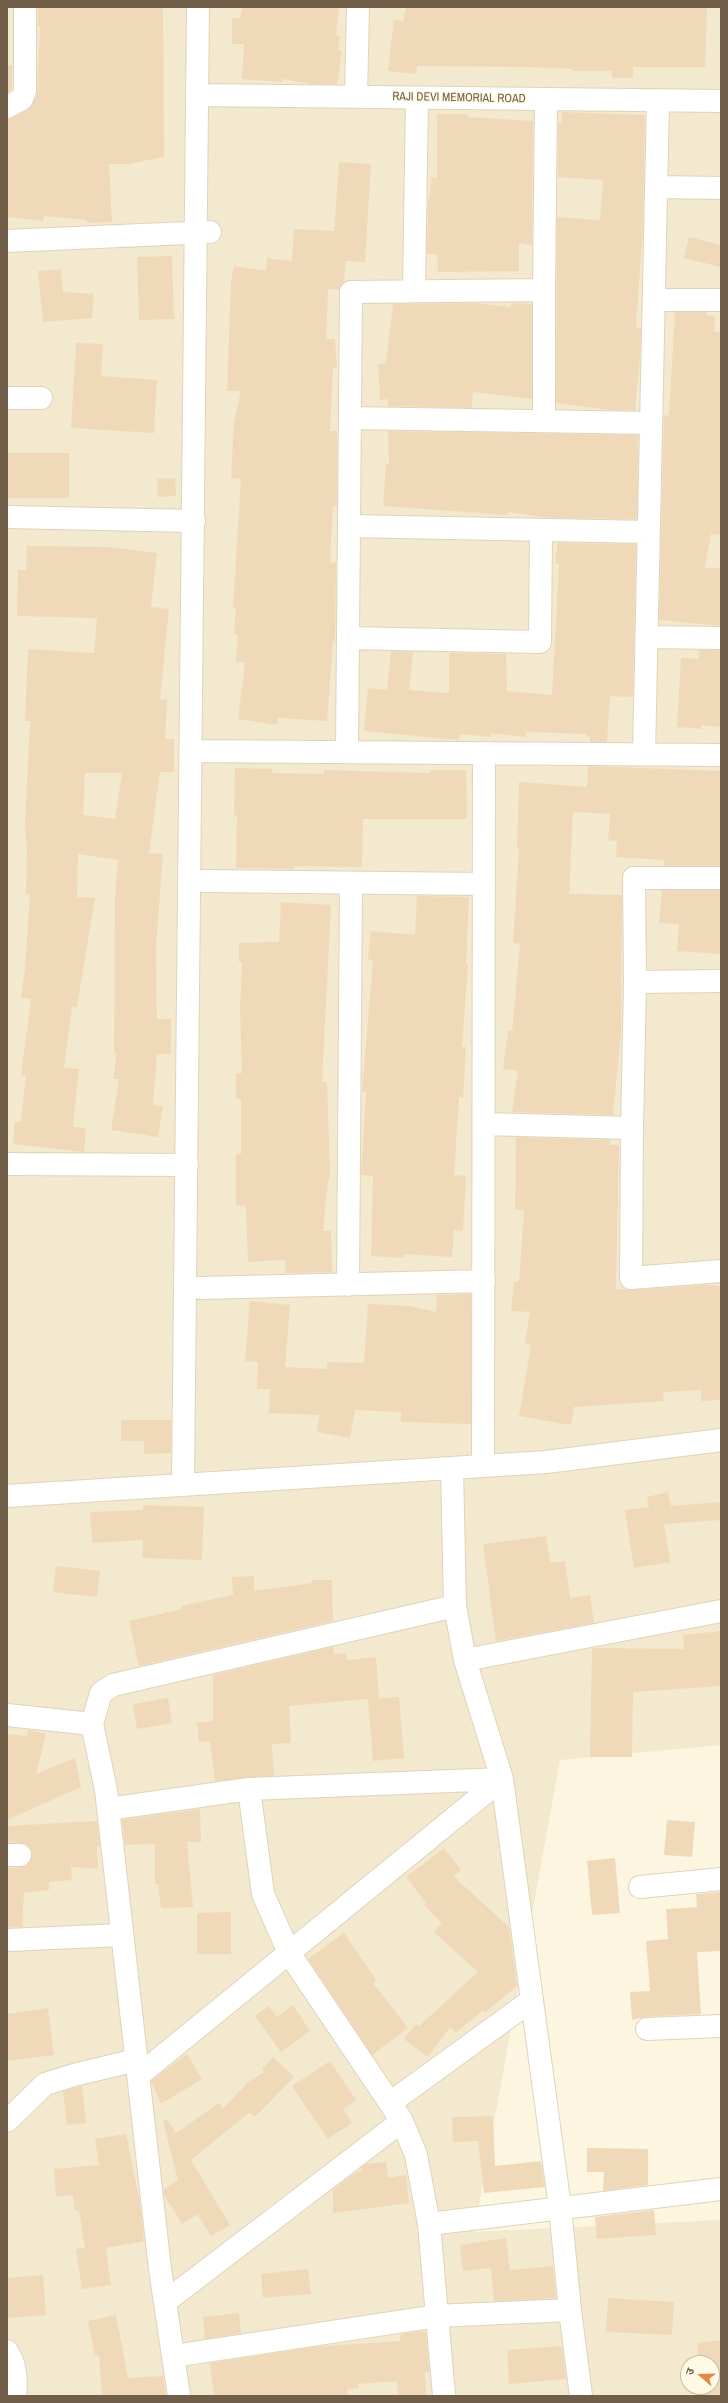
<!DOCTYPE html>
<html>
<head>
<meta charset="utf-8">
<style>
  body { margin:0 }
  #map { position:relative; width:728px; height:2403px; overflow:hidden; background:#fcf6e0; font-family:"Archivo Narrow","Noto Sans Devanagari",sans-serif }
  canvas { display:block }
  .frame { position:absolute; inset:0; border:8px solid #715e48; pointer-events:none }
  .north { position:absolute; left:680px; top:2355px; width:40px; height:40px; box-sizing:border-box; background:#fffae6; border:1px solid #c6bca7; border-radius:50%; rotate:290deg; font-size:11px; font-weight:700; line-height:16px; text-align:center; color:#715e48 }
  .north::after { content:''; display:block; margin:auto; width:14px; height:18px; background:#e48646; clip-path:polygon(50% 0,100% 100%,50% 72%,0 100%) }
</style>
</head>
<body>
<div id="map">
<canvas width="728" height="2403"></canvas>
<div class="frame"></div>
<div class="north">उ</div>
</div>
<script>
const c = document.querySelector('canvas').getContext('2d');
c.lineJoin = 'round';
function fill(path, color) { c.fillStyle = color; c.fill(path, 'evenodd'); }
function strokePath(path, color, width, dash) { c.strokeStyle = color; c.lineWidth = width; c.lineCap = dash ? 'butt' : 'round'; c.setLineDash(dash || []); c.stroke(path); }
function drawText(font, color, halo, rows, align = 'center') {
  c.font = font + ' "Archivo Narrow",sans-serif'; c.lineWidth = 3; c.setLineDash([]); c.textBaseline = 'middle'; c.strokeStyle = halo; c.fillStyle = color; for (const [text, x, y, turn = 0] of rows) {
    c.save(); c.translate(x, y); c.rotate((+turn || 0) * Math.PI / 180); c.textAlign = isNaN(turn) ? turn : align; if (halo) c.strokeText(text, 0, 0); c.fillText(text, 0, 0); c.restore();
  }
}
fill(new Path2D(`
  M 7,7 L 721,7 L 721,1745 L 560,1760 L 474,2232 L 721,2220 L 721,2396 L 7,2396 ZM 688,2363 L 712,2363 L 712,2387 L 688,2387 Z`), '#f3e9ce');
fill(new Path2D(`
  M 38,7 L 163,7 L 164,157 L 128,164 L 109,164 L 112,222 L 87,223 L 87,220 L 44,216 L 43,221 L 7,217 L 7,119 L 28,110 L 37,95 L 40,26 L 38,26 Z
  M 242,7 L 339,7 L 336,35 L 340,36 L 338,51 L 342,51 L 337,84 L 311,84 L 282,79 L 282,82 L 242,79 L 244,44 L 232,44 L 232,18 L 240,18 Z
  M 406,7 L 707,7 L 705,67 L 633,67 L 633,78 L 612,78 L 612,71 L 573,71 L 573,69 L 528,67 L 417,66 L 416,74 L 388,71 L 394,20 L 403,21 Z
  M 7,65 L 12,65 L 12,89 L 7,93 Z
  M 562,112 L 645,115 L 643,227 L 636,327 L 641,328 L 640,357 L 635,410 L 611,410 L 556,403 L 557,217 L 600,220 L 603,180 L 558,177 L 558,123 L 561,123 Z
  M 437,114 L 468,114 L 468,117 L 533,121 L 532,245 L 519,243 L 519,271 L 438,272 L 437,254 L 427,254 L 428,204 L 432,177 L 437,178 Z
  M 339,162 L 371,164 L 365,262 L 346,261 L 344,282 L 339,290 L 328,289 L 326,339 L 335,339 L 337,368 L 333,368 L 330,431 L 337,431 L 337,506 L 333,506 L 330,562 L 336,563 L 335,642 L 333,641 L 327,721 L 278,718 L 277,725 L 238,719 L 245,662 L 236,662 L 238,635 L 234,634 L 236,608 L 233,608 L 241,479 L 231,478 L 234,422 L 241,391 L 227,391 L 231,282 L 234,266 L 266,271 L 267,258 L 292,261 L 294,229 L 334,231 Z
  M 689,237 L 721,245 L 721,267 L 684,258 Z
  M 172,256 L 174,319 L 139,320 L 137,257 Z
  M 61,269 L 63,292 L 94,294 L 92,318 L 43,322 L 38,271 Z
  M 472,303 L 511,307 L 511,303 L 532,304 L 532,399 L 473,392 L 472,408 L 388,406 L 388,399 L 380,400 L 378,364 L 386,363 L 393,304 Z
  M 675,312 L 707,312 L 706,315 L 715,316 L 714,332 L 721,332 L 721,535 L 711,534 L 705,568 L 721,568 L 721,626 L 659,620 L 664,415 L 669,416 Z
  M 76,343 L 103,344 L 101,376 L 157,380 L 154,433 L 71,428 Z
  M 388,431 L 638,435 L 637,519 L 550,518 L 508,512 L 507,515 L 383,506 L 386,464 L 389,464 Z
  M 7,453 L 69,453 L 69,498 L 7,498 Z
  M 175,478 L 176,496 L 158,497 L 157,479 Z
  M 558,543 L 636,544 L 633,697 L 610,696 L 607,742 L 590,742 L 590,737 L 586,736 L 586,734 L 526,732 L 526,737 L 491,733 L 491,737 L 460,734 L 459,740 L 364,731 L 368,688 L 387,690 L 391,651 L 413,652 L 409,690 L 449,693 L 449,653 L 506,654 L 507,691 L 552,695 L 559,564 L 555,563 Z
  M 27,546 L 109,547 L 157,553 L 151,607 L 169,609 L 160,699 L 167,700 L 165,739 L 174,739 L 174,772 L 160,772 L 149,853 L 163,854 L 156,947 L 157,1019 L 171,1019 L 171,1054 L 157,1054 L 153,1105 L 163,1106 L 158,1137 L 111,1130 L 119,1079 L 114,1079 L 116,1054 L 114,1054 L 115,897 L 118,860 L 78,854 L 77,897 L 95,898 L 77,1007 L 72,1007 L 64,1068 L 79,1069 L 73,1127 L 86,1128 L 84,1152 L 13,1144 L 15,1122 L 21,1122 L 26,1075 L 21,1076 L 31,999 L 21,997 L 25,970 L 30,894 L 26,894 L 27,849 L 25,824 L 30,721 L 25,721 L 28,649 L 94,653 L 97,618 L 17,616 L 18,570 L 26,570 ZM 85,773 L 122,773 L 115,819 L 83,815 Z
  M 699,650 L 721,650 L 721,727 L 701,725 L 701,729 L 677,727 L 681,658 L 699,659 Z
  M 588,766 L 721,771 L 721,866 L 664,866 L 664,860 L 616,857 L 617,841 L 608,840 L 610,814 L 573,812 L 569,894 L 622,895 L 621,1034 L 613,1115 L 512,1112 L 518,1071 L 503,1069 L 508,1030 L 512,1031 L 520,944 L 513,943 L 519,849 L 517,849 L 519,782 L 587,787 Z
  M 235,768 L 272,769 L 272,773 L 324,774 L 324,770 L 430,773 L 430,770 L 466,770 L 467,819 L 363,819 L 362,867 L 294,866 L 293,869 L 236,868 L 237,816 L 234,815 Z
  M 662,890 L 721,890 L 721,954 L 677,951 L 679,924 L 659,923 Z
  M 417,896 L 469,897 L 466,962 L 468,963 L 462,1047 L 466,1047 L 463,1098 L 459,1097 L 454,1175 L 466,1176 L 463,1231 L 454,1230 L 452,1257 L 404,1254 L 404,1258 L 371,1256 L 373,1176 L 361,1175 L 366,1092 L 362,1092 L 373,961 L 368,960 L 371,931 L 415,935 Z
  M 281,902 L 331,905 L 322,1082 L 327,1082 L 330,1173 L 329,1180 L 328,1180 L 323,1231 L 331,1231 L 332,1272 L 286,1273 L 285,1260 L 248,1262 L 246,1206 L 236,1205 L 236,1154 L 241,1154 L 241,1099 L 236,1099 L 236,1073 L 242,1073 L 240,1010 L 242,962 L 239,962 L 239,943 L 279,942 Z
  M 516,1137 L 610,1140 L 609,1145 L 619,1145 L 616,1289 L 632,1290 L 708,1285 L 721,1286 L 721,1400 L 701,1401 L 701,1390 L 663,1392 L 664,1401 L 574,1407 L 571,1425 L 519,1416 L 531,1345 L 525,1344 L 530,1312 L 511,1311 L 514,1282 L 519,1282 L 524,1210 L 515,1210 Z
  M 471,1294 L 471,1424 L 401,1422 L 401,1412 L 355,1410 L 350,1438 L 317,1432 L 320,1415 L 269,1413 L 270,1389 L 257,1389 L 258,1362 L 245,1361 L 250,1301 L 290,1305 L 285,1367 L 327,1369 L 327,1362 L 364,1363 L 368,1304 L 409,1306 L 436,1312 L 437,1295 Z
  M 121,1420 L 171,1420 L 171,1453 L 144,1454 L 144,1441 L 121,1441 Z
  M 668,1492 L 671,1506 L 721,1502 L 721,1520 L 664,1524 L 670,1562 L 634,1568 L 625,1510 L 649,1507 L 647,1497 Z
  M 143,1505 L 204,1507 L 202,1560 L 142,1558 L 143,1540 L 92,1543 L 90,1512 L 143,1510 Z
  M 546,1536 L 550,1563 L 565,1561 L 570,1598 L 590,1595 L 594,1623 L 496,1641 L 483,1544 Z
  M 56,1566 L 100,1571 L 97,1597 L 53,1592 Z
  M 254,1576 L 254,1591 L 312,1583 L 312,1580 L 332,1580 L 333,1621 L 139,1666 L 129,1621 L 182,1609 L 181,1606 L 233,1595 L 232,1577 Z
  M 721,1631 L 721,1686 L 633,1692 L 632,1757 L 590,1757 L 592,1648 L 684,1649 L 683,1635 Z
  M 333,1647 L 334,1654 L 346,1653 L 347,1660 L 376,1657 L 379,1698 L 289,1706 L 291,1743 L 272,1744 L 274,1776 L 215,1781 L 210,1741 L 199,1742 L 197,1723 L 213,1721 L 213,1675 Z
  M 399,1697 L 404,1758 L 373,1761 L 368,1699 Z
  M 168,1698 L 172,1723 L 137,1729 L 133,1704 Z
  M 28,1730 L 46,1734 L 36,1774 L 75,1758 L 81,1787 L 7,1820 L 7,1734 L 27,1736 Z
  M 200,1809 L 201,1842 L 187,1842 L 193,1907 L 161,1908 L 158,1884 L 155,1884 L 155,1844 L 125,1845 L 122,1820 Z
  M 667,1820 L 695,1822 L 692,1857 L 664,1855 Z
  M 97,1821 L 100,1846 L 97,1846 L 98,1869 L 71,1867 L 72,1880 L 49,1882 L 49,1890 L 24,1893 L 22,1927 L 7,1927 L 7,1868 L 26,1866 L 32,1855 L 31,1849 L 26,1844 L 7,1842 L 7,1826 Z
  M 444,1848 L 461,1870 L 453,1876 L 509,1927 L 517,1986 L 484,2013 L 483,2010 L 456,2033 L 450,2027 L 428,2057 L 404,2039 L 416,2024 L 419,2026 L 478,1972 L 434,1932 L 442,1923 L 424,1905 L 426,1903 L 406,1877 Z
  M 615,1858 L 620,1913 L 592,1915 L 587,1861 Z
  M 721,1892 L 721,1951 L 697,1952 L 701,2014 L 646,2017 L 632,2020 L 630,1992 L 650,1991 L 646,1941 L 668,1939 L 666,1909 L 697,1907 L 696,1894 Z
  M 231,1912 L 231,1954 L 197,1954 L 197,1913 Z
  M 344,1933 L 376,1980 L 373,1983 L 408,2028 L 372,2055 L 308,1959 Z
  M 293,2005 L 310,2031 L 281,2052 L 255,2016 L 269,2006 L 277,2017 Z
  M 48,2008 L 54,2055 L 7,2061 L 7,2014 Z
  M 187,2054 L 202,2079 L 161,2104 L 151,2081 Z
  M 273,2057 L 294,2077 L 255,2117 L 250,2112 L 191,2160 L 230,2225 L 211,2236 L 198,2214 L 182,2224 L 164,2195 L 164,2189 L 178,2180 L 163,2121 L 167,2119 L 176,2133 L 219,2103 L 223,2109 L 248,2082 L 264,2072 L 262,2069 Z
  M 330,2061 L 356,2100 L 343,2109 L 352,2123 L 328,2139 L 292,2086 Z
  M 82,2086 L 86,2123 L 67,2125 L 63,2091 Z
  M 493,2116 L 495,2166 L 541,2161 L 545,2187 L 484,2193 L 478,2141 L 453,2142 L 452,2117 Z
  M 126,2134 L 140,2203 L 144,2241 L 106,2248 L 111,2285 L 82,2289 L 76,2249 L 85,2248 L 79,2211 L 75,2211 L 73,2195 L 56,2197 L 54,2169 L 99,2165 L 95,2139 Z
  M 587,2148 L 648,2149 L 648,2185 L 603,2191 L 604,2172 L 587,2172 Z
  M 386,2162 L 388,2178 L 406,2175 L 409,2203 L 333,2213 L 333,2189 L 354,2174 L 361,2171 L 361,2168 L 366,2164 Z
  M 654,2210 L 656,2235 L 597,2239 L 595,2217 Z
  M 506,2238 L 510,2270 L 553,2266 L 556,2298 L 494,2301 L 491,2268 L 463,2271 L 460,2245 Z
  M 308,2269 L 311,2294 L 263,2298 L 261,2274 Z
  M 43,2275 L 46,2315 L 7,2318 L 7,2278 Z
  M 608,2298 L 674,2302 L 672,2335 L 606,2332 Z
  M 239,2313 L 241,2333 L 205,2339 L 203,2317 Z
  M 116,2315 L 128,2378 L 163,2376 L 166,2396 L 102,2396 L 99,2355 L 95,2356 L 88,2321 Z
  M 420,2331 L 426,2333 L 429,2371 L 429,2373 L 425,2372 L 426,2396 L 398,2396 L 397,2381 L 358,2384 L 359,2388 L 347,2389 L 348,2396 L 214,2396 L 210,2363 L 313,2347 L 400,2341 L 401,2334 Z
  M 721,2340 L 721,2394 L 702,2396 L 701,2387 L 712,2387 L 712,2363 L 699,2363 L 697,2343 Z
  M 562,2346 L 566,2379 L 509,2384 L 507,2350 Z`), '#f0d9b8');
const minor = new Path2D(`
  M 197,95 L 721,101
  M 356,97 L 358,7
  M 7,107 L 22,99 L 25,91 L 25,7
  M 656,187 L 721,188
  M 7,241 L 210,232
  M 414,290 L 417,98
  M 544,290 L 544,421
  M 654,300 L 721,300
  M 7,398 L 41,398
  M 350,418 L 651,423
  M 7,517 L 194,521
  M 349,526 L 649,532
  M 647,637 L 721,638
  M 348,638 L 540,642 L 541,530
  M 192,751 L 721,755
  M 347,751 L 351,292 L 544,290 L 546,99
  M 644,754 L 658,101
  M 204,881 L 484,884
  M 635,982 L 634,878 L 721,878
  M 484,1124 L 632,1128 L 631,1278 L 721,1271
  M 632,1128 L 635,982 L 721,981
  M 7,1164 L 187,1165
  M 348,1285 L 351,883
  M 200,1288 L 484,1281
  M 483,1466 L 484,753
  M 183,1485 L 198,7
  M 7,1496 L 546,1462 L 721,1440
  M 465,1660 L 721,1611
  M 7,1715 L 92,1724 L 101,1693 L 113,1685 L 455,1606 L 452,1468
  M 92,1724 L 106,1790 L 160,2269 L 179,2396
  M 502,1779 L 560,2207 L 570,2310
  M 249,1789 L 263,1894 L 289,1953 L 402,2121 L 416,2155 L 429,2224 L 444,2396
  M 108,1809 L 249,1789 L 502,1779 L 465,1660 L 455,1606
  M 7,1855 L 20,1855
  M 640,1887 L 721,1879
  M 7,1940 L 122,1935
  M 647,2029 L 721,2026
  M 138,2076 L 502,1779
  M 390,2103 L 532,2000
  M 7,2121 L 45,2084 L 74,2075 L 136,2060
  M 429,2224 L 721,2189
  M 165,2302 L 402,2121
  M 7,2351 C 16,2364 17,2381 15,2396
  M 173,2356 L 436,2316 L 570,2310 L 581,2396`);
strokePath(minor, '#dfd3bc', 24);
strokePath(minor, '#fff', 22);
drawText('12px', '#715e48', '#fffae6', [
  ["RAJI DEVI MEMORIAL ROAD",459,98,1]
]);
</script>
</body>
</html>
